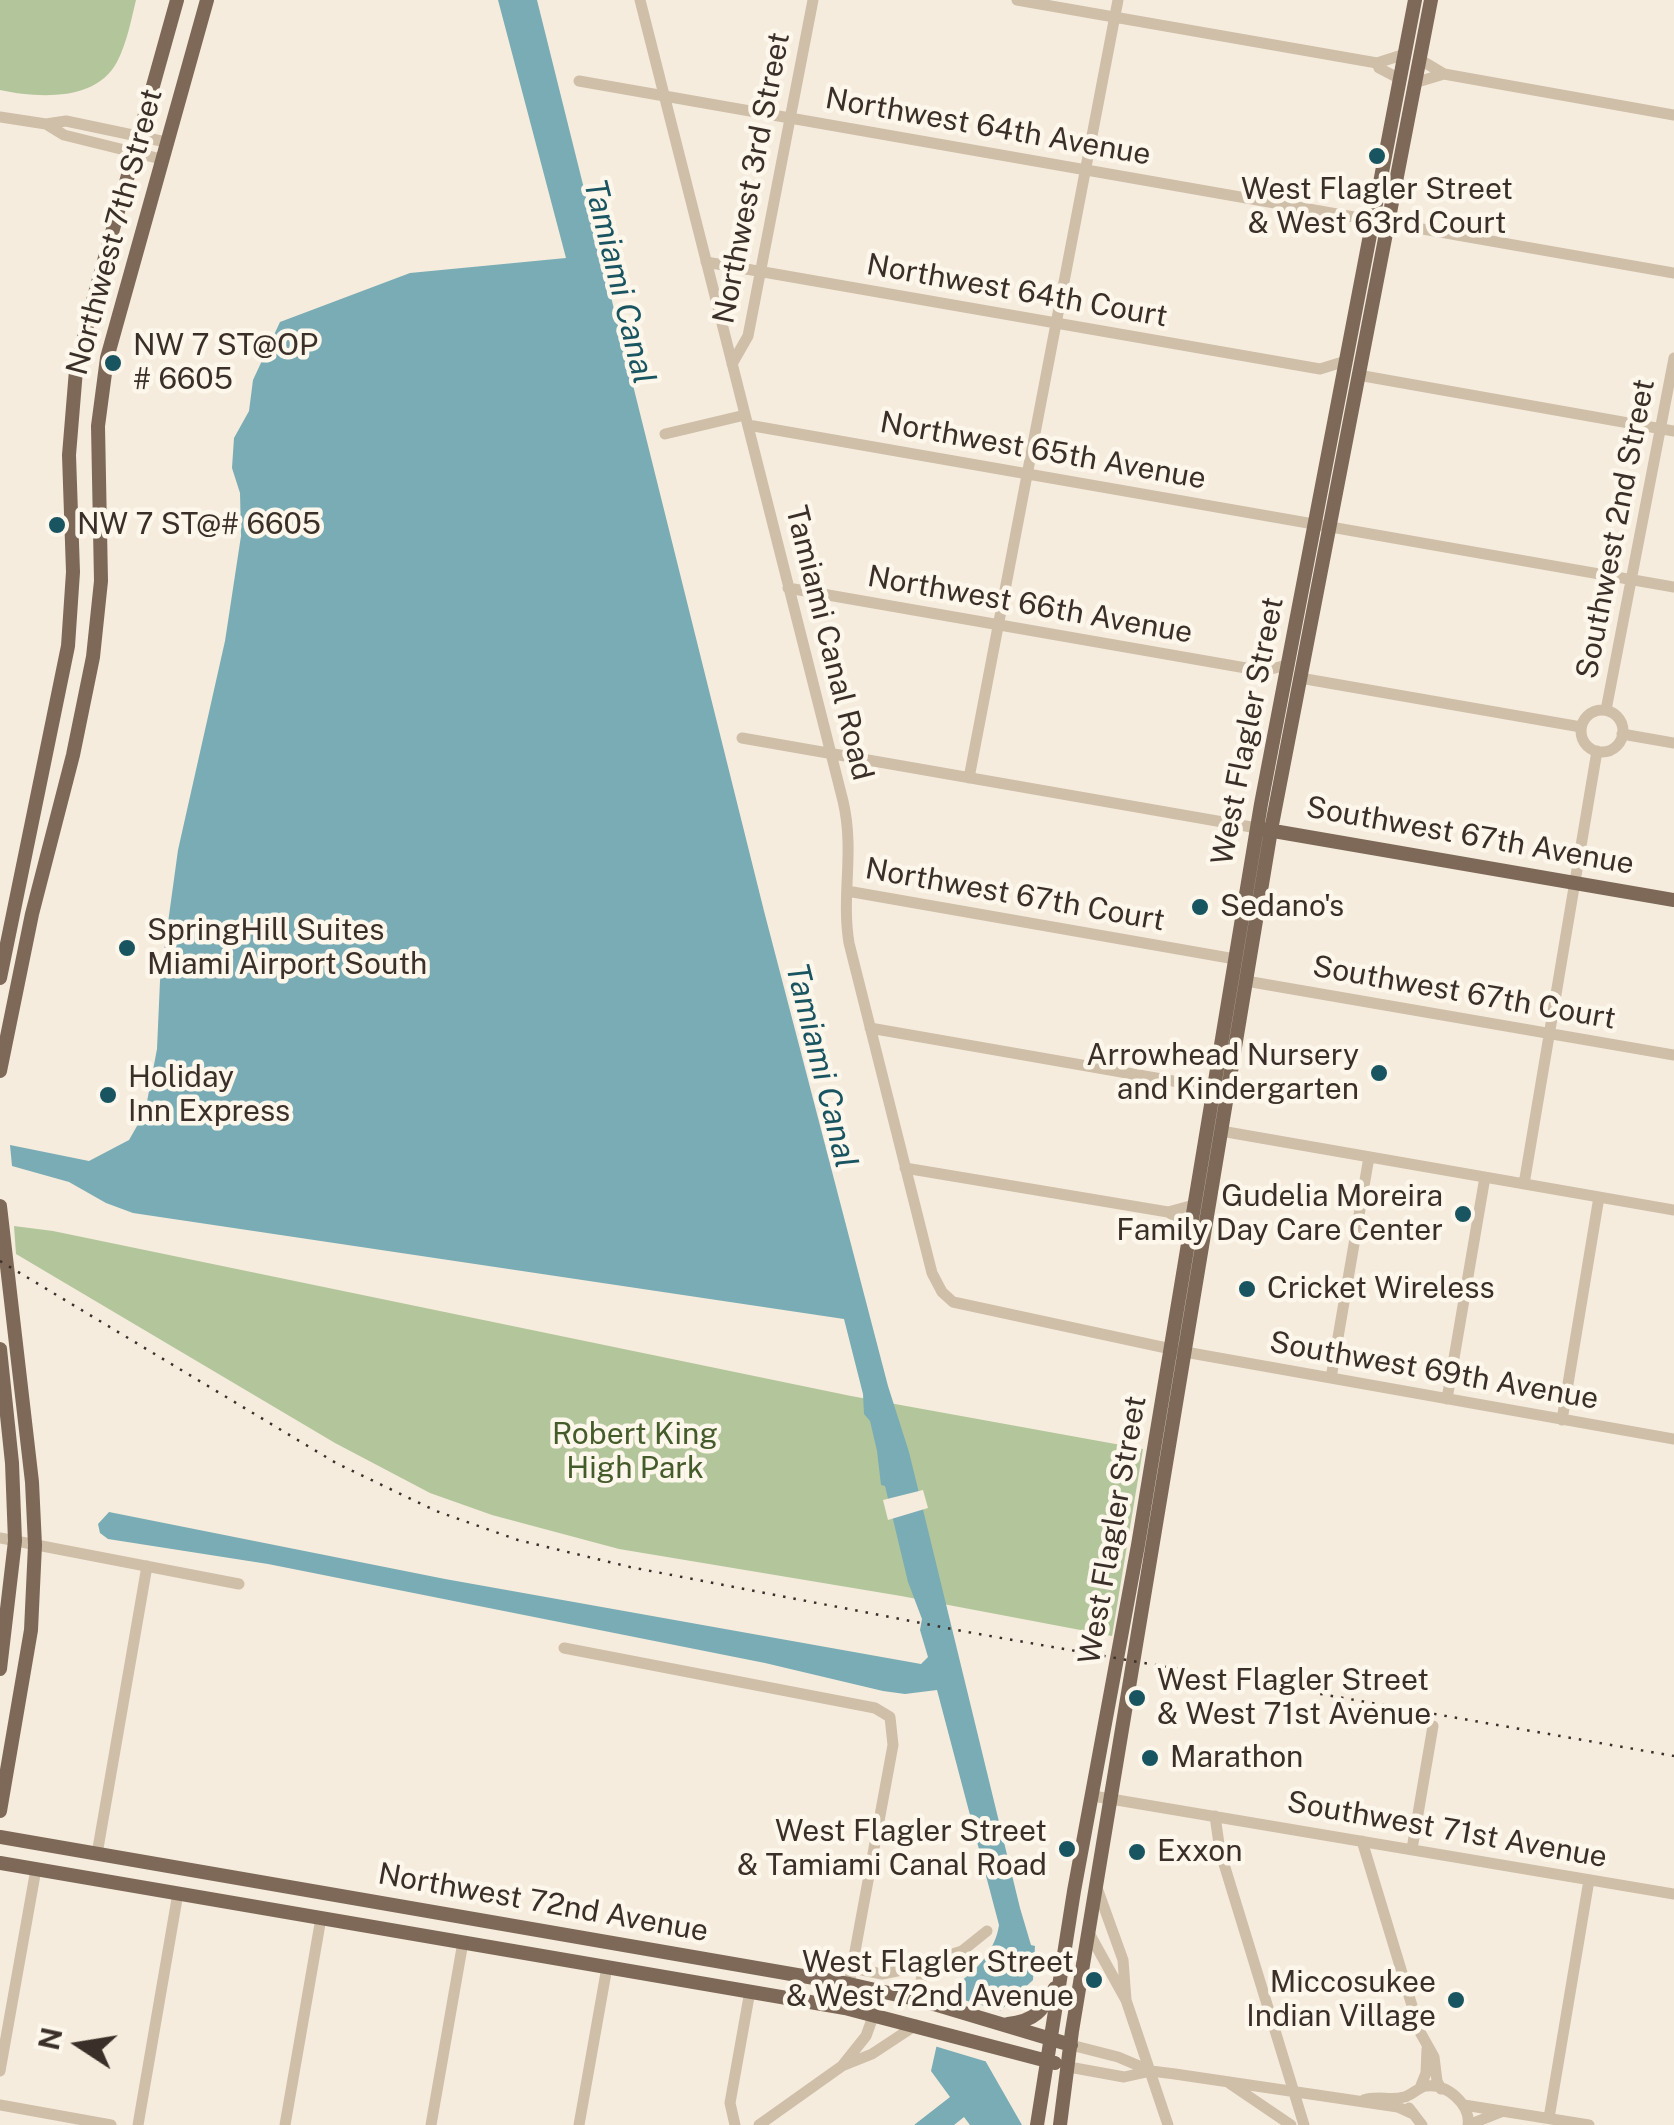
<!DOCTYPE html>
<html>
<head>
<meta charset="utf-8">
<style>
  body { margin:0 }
  #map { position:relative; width:1674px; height:2125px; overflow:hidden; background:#f5ecdd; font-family:"Public Sans",sans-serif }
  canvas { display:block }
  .north { position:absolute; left:30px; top:1995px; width:100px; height:100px; -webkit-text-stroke:8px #fcf6eb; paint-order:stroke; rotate:282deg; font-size:28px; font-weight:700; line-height:40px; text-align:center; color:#3b3029 }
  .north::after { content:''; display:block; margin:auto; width:35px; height:45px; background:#3b3029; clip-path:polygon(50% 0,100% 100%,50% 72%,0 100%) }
</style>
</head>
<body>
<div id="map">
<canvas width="1674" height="2125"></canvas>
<div class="north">N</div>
</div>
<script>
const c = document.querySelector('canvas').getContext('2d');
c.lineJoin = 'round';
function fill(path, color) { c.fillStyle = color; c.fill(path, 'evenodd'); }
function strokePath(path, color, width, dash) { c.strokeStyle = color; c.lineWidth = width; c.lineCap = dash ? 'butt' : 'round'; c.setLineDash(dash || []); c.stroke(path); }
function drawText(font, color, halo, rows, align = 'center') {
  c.font = font + ' "Public Sans",sans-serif'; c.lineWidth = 9; c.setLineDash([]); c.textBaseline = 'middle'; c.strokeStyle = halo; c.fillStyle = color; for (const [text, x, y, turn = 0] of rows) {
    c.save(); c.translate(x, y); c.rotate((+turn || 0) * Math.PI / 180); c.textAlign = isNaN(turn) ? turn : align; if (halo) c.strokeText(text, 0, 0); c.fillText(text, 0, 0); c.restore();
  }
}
fill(new Path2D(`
  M 0,0 L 136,0 C 131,20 127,43 117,62 C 96,102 37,98 0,90 Z
  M 14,1226 L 53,1231 L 851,1396 L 1143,1449 L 1112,1636 L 901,1596 L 619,1549 L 492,1515 L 430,1493 L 335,1443 L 16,1254 Z`), '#b3c69b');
fill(new Path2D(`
  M 498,0 L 537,0 L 764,911 L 888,1386 L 909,1452 L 1020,1908 L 1031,1945 L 1035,1946 L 1033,1980 L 1001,2010 L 988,2039 L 986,2062 L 1022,2125 L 970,2125 L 964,2117 L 954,2125 L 914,2125 L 950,2097 L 931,2071 L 941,2026 L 956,1984 C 977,1972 996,1948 999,1925 L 937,1690 L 905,1694 L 883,1691 L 765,1663 L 268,1564 L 108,1539 L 100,1533 L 98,1524 L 109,1512 L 445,1579 L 921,1664 L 928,1657 L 920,1630 L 922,1619 L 908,1582 L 885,1486 L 881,1485 L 877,1451 L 870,1421 L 864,1414 L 863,1394 L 844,1319 L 133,1213 L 106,1203 L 69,1182 L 12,1166 L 10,1145 L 89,1161 L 129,1140 L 145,1112 L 157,1049 L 160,981 L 178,850 L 225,641 L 241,536 L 240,493 L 232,468 L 234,438 L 249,411 L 253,380 L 280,322 L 410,273 L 566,258 Z`), '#79acb5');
fill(new Path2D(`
  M 923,1490 L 928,1508 L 888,1520 L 883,1500 Z
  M 947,1995 L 1005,2012 L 993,2040 L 991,2063 L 931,2045 Z`), '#f5ecdd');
strokePath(new Path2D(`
  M 640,0 L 843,801 C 855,852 841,894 849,943 L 932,1273 L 942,1292 L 953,1302 L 1185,1352 L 1674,1439
  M 1017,0 L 1377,63 L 1405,54
  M 1419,59 L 1444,74
  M 1377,63 L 1379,68 L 1400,79
  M 579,81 L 1674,273
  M 1414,83 L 1444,74 L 1674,115
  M 0,117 L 46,124 L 66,121 L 166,142
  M 46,124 L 64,135 L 161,159
  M 706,262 L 1320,369 L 1346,361
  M 732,364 L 748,336 L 813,0
  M 1358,375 L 1674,431
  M 748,425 L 1674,587
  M 665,434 L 745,415
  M 788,588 L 1263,671 L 1287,665
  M 1300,678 L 1581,727
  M 1606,710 L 1674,358
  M1581 731a21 21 0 1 1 42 0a21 21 0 1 1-42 0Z
  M 1622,734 L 1674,743
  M 742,738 L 1257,828
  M 969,778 L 1118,0
  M 847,891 L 1235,959
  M 1246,981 L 1674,1055
  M 870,1028 L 1190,1084 L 1212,1098
  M 1221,1131 L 1674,1210
  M 905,1168 L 1168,1212 L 1191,1227
  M 1524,1184 L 1597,751
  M 1168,1212 L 1194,1205
  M 1331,1378 L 1369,1157
  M 1447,1399 L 1485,1177
  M 1562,1420 L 1599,1197
  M 0,1538 L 239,1584
  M 564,1648 L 875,1708 L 890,1717 L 893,1745 L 849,1984
  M 1093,1796 L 1674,1894
  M 1215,1816 L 1220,1851 L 1304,2125
  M 1362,1841 L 1420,2032 L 1434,2057 L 1437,2081 L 1441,2089
  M 1412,1849 L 1433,1726
  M 97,1854 L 147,1566
  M 1096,1885 L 1123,1960 L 1126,2000
  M 1089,1933 L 1126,2000 L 1168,2125
  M 923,1964 L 921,1982 L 924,2001
  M 852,1968 L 882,1974 L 902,1970 L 962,1951 L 987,1931
  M 1071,2045 L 1118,2057 L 1151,2071
  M 842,2066 L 866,2036 L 874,2014
  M 1069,2067 L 1124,2077 L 1151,2071 L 1175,2074 L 1398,2107 L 1411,2113
  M 0,2071 L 36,1869
  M 1229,2083 L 1291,2125
  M 1420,2088 L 1426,2073 L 1427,2049
  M 1364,2100 C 1377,2095 1390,2101 1404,2097 C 1412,2095 1417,2088 1426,2086 C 1447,2083 1471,2105 1468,2125
  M 0,2105 L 111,2125
  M 1464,2105 L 1589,2125
  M 1409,2108 L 1422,2125
  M 1549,2118 L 1589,1880
  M 138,2125 L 178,1893
  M 285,2125 L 321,1918
  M 431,2125 L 463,1942
  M 579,2125 L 607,1967
  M 735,2125 L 730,2103 L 750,1991
  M 759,2125 L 842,2066 L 872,2054 L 916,2025
  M 1468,2125 L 1501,2112`), '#cfbea8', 11);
strokePath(new Path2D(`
  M 1262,829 L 1674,900
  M 0,978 L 68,646 L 73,572 L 69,455 L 76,370 L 94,297 L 177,0
  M 0,1071 L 32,914 L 73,755 L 93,657 L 101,581 L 98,426 L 107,358 L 207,0
  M 0,1206 L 32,1482 L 35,1545 L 31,1630 L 0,1811
  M 0,1349 L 12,1463 L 15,1541 L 0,1669
  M 0,1837 L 849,1984 L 924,2001 L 1071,2045
  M 0,1863 L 845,2008 L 1055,2063
  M 1008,2024 C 1035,2021 1042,2011 1055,1988
  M 1037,2125 L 1074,1891 L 1138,1545 L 1261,804 L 1415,0
  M 1060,2125 L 1072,2031 L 1271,830 L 1431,0`), '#7e6958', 14);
strokePath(new Path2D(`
  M 0,1261 L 336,1463 L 436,1511 L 518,1540 L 630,1567 L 973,1633 L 1674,1756`), '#3b3029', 2.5, [2.5, 8]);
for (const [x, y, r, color] of [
  [1377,156,10,"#195461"],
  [113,363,10,"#195461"],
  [57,525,10,"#195461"],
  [1200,907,10,"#195461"],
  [127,948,10,"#195461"],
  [1379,1073,10,"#195461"],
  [108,1095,10,"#195461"],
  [1463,1214,10,"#195461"],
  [1247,1289,10,"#195461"],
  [1137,1698,10,"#195461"],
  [1150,1758,10,"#195461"],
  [1067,1849,10,"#195461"],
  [1137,1852,10,"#195461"],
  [1094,1980,10,"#195461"],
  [1456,2000,10,"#195461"]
]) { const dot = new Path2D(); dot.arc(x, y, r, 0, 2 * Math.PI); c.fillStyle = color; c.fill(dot); strokePath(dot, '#fcf6eb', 4); }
drawText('30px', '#3b3029', '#fcf6eb', [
  ["Northwest 64th Avenue",988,127,10],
  ["Northwest 3rd Street",752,178,-79],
  ["Northwest 7th Street",115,232,-75],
  ["Northwest 64th Court",1017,291,10],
  ["Northwest 65th Avenue",1043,451,10],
  ["Southwest 2nd Street",1616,529,-79],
  ["Northwest 66th Avenue",1030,605,10],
  ["Tamiami Canal Road",829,643,76],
  ["West Flagler Street",1248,731,-79],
  ["Southwest 67th Avenue",1470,836,10],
  ["Northwest 67th Court",1015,895,10],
  ["Southwest 67th Court",1464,993,10],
  ["Southwest 69th Avenue",1434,1371,10],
  ["West Flagler Street",1113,1530,-80],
  ["Southwest 71st Avenue",1447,1830,10],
  ["Northwest 72nd Avenue",543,1903,10]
]);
drawText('30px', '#3b3029', '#fcf6eb', [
  ["West Flagler Street",1377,190,"center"],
  ["& West 63rd Court",1377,224,"center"],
  ["NW 7 ST@OP",133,346],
  ["# 6605",133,380],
  ["NW 7 ST@# 6605",77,525],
  ["Sedano's",1220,907],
  ["SpringHill Suites",147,931],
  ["Miami Airport South",147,965],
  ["Arrowhead Nursery",1359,1056,"right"],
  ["and Kindergarten",1359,1090,"right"],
  ["Holiday",128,1078],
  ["Inn Express",128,1112],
  ["Gudelia Moreira",1443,1197,"right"],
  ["Family Day Care Center",1443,1231,"right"],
  ["Cricket Wireless",1267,1289],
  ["West Flagler Street",1157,1681],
  ["& West 71st Avenue",1157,1715],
  ["Marathon",1170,1758],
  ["West Flagler Street",1047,1832,"right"],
  ["& Tamiami Canal Road",1047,1866,"right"],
  ["Exxon",1157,1852],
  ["West Flagler Street",1074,1963,"right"],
  ["& West 72nd Avenue",1074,1997,"right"],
  ["Miccosukee",1436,1983,"right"],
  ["Indian Village",1436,2017,"right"]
], 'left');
drawText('30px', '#445b2a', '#fcf6eb', [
  ["Robert King",635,1435],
  ["High Park",635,1469]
]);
drawText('italic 32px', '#195461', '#fcf6eb', [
  ["Tamiami Canal",619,282,76],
  ["Tamiami Canal",821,1066,76]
]);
</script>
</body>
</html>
